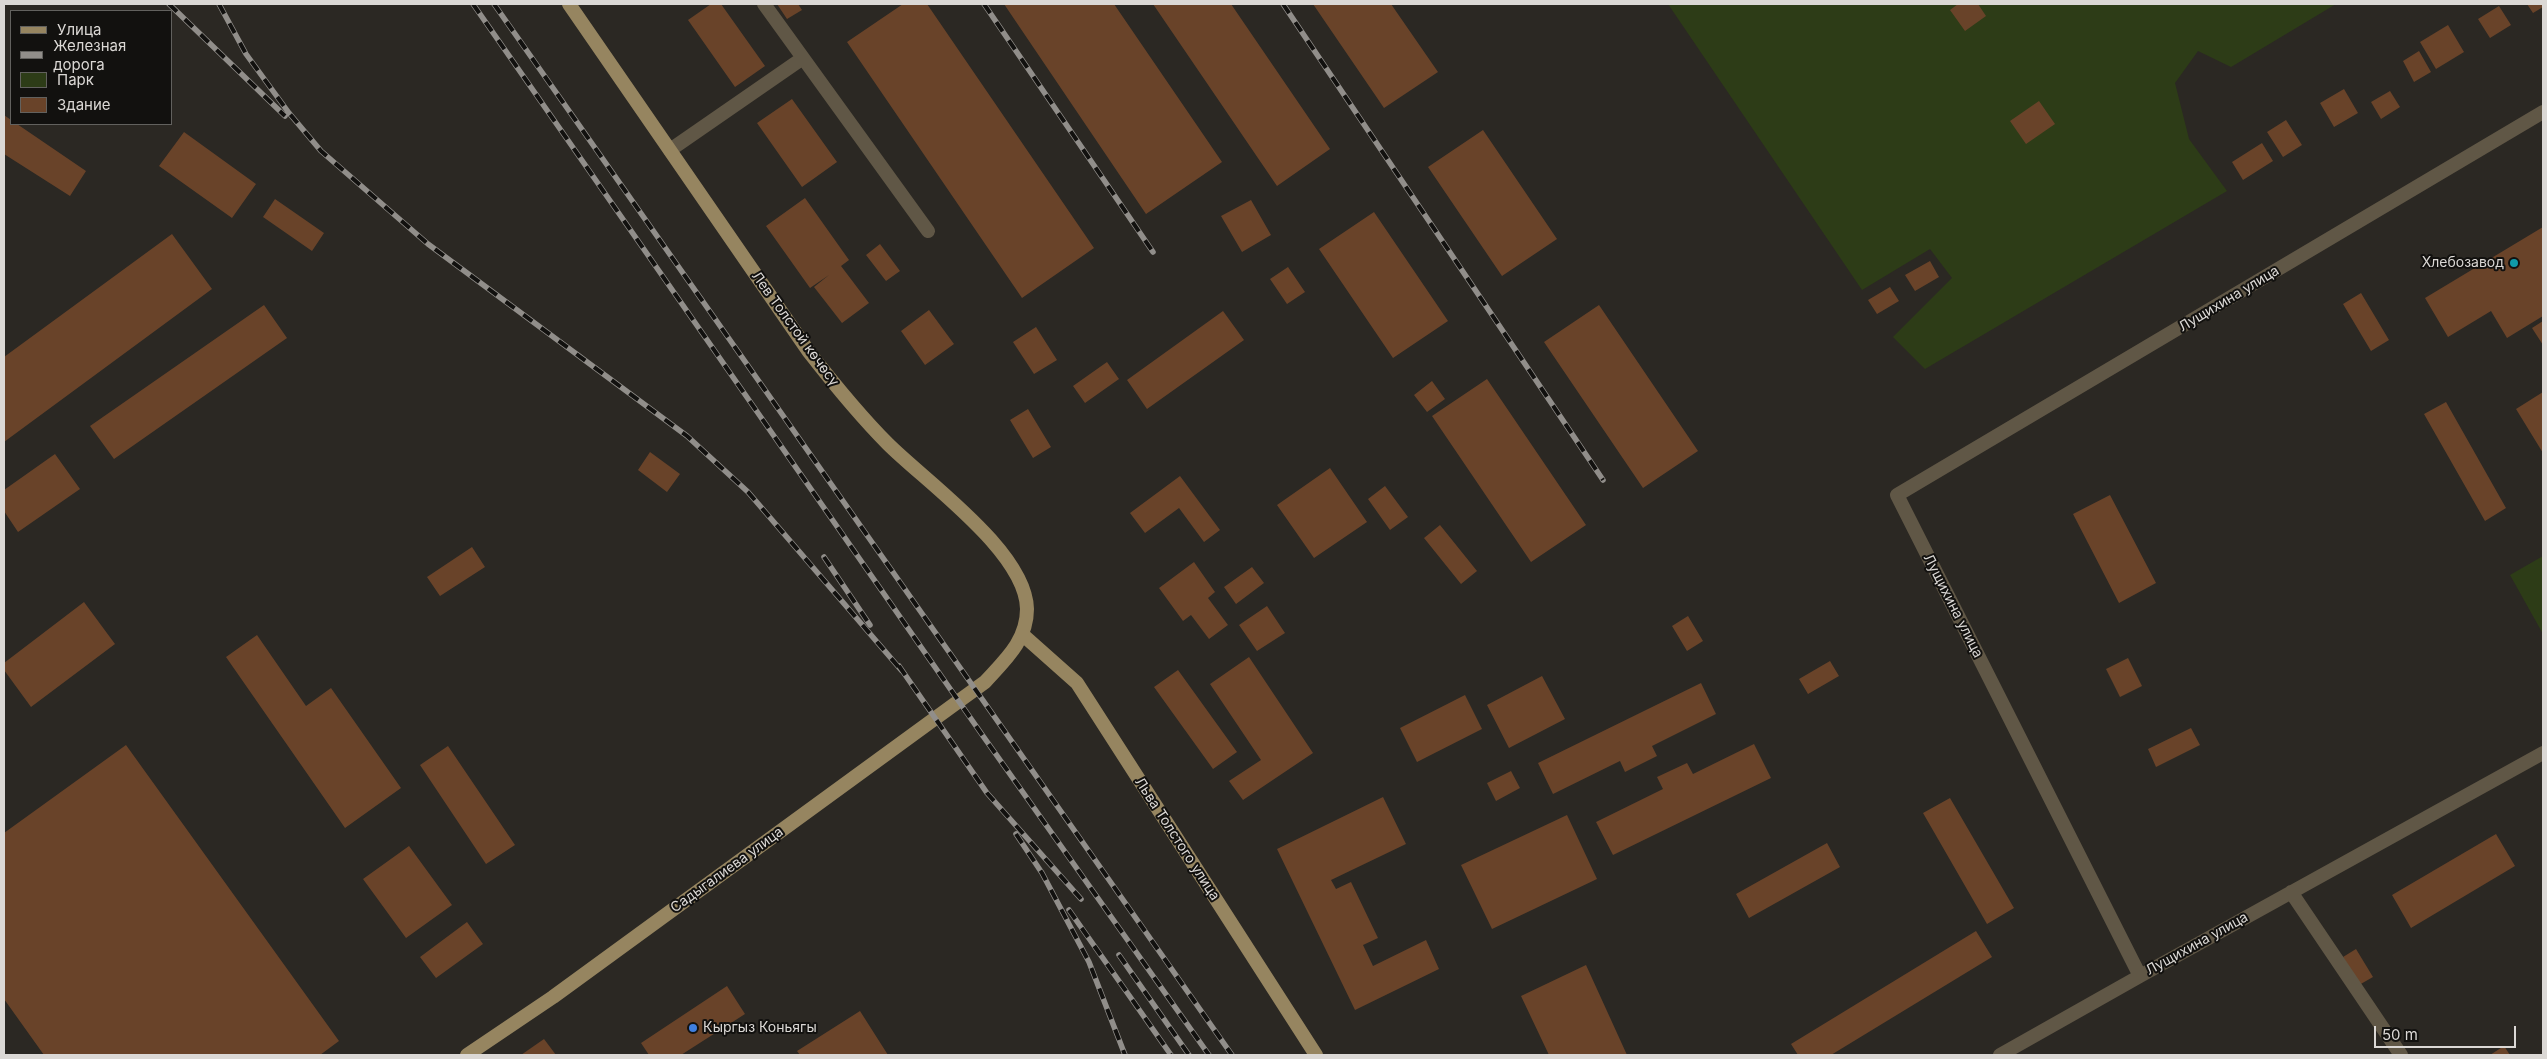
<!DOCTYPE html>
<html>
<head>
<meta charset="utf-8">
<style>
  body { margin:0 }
  #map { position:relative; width:2547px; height:1059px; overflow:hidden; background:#2b2823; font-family:Inter,sans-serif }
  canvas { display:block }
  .frame { position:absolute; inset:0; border:5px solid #dbd8d5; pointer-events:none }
  .legend { position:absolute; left:10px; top:10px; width:162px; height:115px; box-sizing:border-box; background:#12110f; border:1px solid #62615e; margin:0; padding:6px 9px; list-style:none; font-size:15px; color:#dbd8d5 }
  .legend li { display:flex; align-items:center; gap:10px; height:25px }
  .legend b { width:25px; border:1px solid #62615e }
  .scale { position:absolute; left:2374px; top:1026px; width:142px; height:22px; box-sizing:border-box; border:2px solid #dbd8d5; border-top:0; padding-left:6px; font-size:15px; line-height:18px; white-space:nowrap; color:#dbd8d5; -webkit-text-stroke:4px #12110f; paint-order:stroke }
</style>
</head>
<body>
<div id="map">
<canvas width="2547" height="1059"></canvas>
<div class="frame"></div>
<ul class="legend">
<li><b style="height:6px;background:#968560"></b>Улица</li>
<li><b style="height:6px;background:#918e8a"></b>Железная дорога</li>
<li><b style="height:14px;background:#2d3c17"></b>Парк</li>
<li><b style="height:14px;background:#694329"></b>Здание</li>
</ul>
<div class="scale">50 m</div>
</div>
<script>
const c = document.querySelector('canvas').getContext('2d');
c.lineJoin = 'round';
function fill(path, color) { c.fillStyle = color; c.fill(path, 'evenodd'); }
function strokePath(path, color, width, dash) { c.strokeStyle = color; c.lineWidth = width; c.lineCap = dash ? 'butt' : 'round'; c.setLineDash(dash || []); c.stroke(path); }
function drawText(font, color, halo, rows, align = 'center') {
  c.font = font + ' Inter,sans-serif'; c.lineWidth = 4; c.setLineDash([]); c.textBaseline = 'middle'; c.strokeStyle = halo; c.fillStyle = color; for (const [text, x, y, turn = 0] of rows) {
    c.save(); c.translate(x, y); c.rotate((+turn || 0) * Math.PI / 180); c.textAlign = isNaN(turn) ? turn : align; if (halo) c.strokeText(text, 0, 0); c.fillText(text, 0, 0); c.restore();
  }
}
fill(new Path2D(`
  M 1668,4 L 2336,4 L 2231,67 L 2198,51 L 2175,83 L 2189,139 L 2227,191 L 1925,369 L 1893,337 L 1952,278 L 1930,249 L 1862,290 Z
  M 2543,556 L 2543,634 L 2510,575 Z`), '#2d3c17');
fill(new Path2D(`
  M 711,4 L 721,4 L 765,66 L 735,87 L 688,20 Z
  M 777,4 L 798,4 L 802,10 L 787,19 Z
  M 903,4 L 927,4 L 1094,248 L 1022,298 L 847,42 Z
  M 1004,4 L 1114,4 L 1222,162 L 1146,214 Z
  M 1153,4 L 1231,4 L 1330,149 L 1277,186 Z
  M 1313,4 L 1391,4 L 1438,72 L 1384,108 Z
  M 1958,4 L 1978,4 L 1986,16 L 1965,31 L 1950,10 Z
  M 2527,4 L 2543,4 L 2543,7 L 2533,13 Z
  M 2499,6 L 2511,25 L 2490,38 L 2478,19 Z
  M 2448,25 L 2464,52 L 2436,69 L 2420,42 Z
  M 2419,51 L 2431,72 L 2414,82 L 2403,61 Z
  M 2344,89 L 2358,113 L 2334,127 L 2320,103 Z
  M 2390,91 L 2400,107 L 2381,119 L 2371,102 Z
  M 792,99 L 837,162 L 802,187 L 757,123 Z
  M 2039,101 L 2055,124 L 2026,144 L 2010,121 Z
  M 4,115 L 11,120 L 11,124 L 17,124 L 86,171 L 70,196 L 4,154 Z
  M 2286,120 L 2302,145 L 2283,157 L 2267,132 Z
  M 1483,130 L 1557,239 L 1502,276 L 1428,167 Z
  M 184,132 L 256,184 L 232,218 L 159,166 Z
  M 2262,143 L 2273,161 L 2243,180 L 2232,162 Z
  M 805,198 L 849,260 L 841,266 L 869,303 L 842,323 L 814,287 L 829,275 L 810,288 L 766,226 Z
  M 275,199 L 324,233 L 312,251 L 263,217 Z
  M 1251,200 L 1271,235 L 1242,252 L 1221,216 Z
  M 1374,212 L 1448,321 L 1393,358 L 1319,249 Z
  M 2543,227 L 2543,316 L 2507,338 L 2491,311 L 2448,337 L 2425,298 Z
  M 172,234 L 212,289 L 4,442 L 4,357 Z
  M 880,244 L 900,271 L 886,281 L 866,255 Z
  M 1930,261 L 1939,277 L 1915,291 L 1905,275 Z
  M 1288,267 L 1305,292 L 1287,304 L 1270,279 Z
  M 1890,287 L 1899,301 L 1877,314 L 1868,300 Z
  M 2361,293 L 2389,340 L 2371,351 L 2343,304 Z
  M 264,305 L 287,338 L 114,459 L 90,426 Z
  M 1599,305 L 1698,451 L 1643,488 L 1544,342 Z
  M 929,310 L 954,344 L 925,365 L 901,331 Z
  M 1223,311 L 1244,340 L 1147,409 L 1127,380 Z
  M 2543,321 L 2543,345 L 2532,328 Z
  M 1036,327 L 1057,360 L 1034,374 L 1013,342 Z
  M 1107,362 L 1119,379 L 1085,403 L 1073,386 Z
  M 1487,379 L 1586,525 L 1531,562 L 1432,416 Z
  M 1432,381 L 1445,399 L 1427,412 L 1414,395 Z
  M 2543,392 L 2543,453 L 2516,409 Z
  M 2446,402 L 2506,508 L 2485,521 L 2424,414 Z
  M 1028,409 L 1051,447 L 1033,458 L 1010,420 Z
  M 650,452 L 680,474 L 667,492 L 638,470 Z
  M 55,454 L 80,489 L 18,532 L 4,511 L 4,490 Z
  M 1330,468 L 1367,522 L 1314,558 L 1277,505 Z
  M 1180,476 L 1220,530 L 1204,542 L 1179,508 L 1145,533 L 1130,513 Z
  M 1385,486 L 1408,517 L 1390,530 L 1368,499 Z
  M 2110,495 L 2156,583 L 2119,603 L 2073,514 Z
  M 1440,525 L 1477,571 L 1461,584 L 1424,538 Z
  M 472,547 L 485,567 L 440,596 L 427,577 Z
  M 1194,562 L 1215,592 L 1208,598 L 1228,625 L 1209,639 L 1191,615 L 1183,621 L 1159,588 Z
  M 1252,567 L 1264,583 L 1236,604 L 1224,587 Z
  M 84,602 L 115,644 L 31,707 L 4,670 L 4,663 Z
  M 1267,606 L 1285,633 L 1257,651 L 1239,625 Z
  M 1688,616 L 1703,641 L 1687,651 L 1672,626 Z
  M 257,635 L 306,706 L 331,688 L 401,788 L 345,828 L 226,657 Z
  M 1249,657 L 1313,753 L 1243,800 L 1229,781 L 1261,760 L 1210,684 Z
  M 2128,658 L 2142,686 L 2120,697 L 2106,669 Z
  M 1830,661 L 1839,676 L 1808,694 L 1799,679 Z
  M 1178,670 L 1237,752 L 1213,769 L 1154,687 Z
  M 1542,676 L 1565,719 L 1509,748 L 1487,705 Z
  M 1701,683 L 1716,714 L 1652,746 L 1657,756 L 1625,772 L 1620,761 L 1553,794 L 1538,763 Z
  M 1465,695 L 1482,729 L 1417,762 L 1400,728 Z
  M 2191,728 L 2200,745 L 2156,767 L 2148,749 Z
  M 1754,744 L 1771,778 L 1613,855 L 1596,822 L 1663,789 L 1657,777 L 1687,763 L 1693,774 Z
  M 126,745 L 339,1041 L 320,1055 L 44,1055 L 4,999 L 4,833 Z
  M 448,746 L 515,845 L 486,864 L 420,765 Z
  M 1511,771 L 1520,788 L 1496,801 L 1487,783 Z
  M 1383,797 L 1406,844 L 1331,880 L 1336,889 L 1351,882 L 1378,938 L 1363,945 L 1373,966 L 1426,940 L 1439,969 L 1355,1010 L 1277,849 Z
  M 1950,798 L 2014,908 L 1987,924 L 1923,813 Z
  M 1567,815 L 1597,879 L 1492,929 L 1461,865 Z
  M 2496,834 L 2515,866 L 2411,928 L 2392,895 Z
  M 1827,843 L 1840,867 L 1749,918 L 1736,894 Z
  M 409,846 L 452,905 L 406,938 L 363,879 Z
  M 467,922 L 483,944 L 436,978 L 420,957 Z
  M 1976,931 L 1992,957 L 1831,1055 L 1798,1055 L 1791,1044 Z
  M 2356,949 L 2373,977 L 2359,985 L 2343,957 Z
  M 1586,965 L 1627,1055 L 1549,1055 L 1521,996 Z
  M 727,986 L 745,1014 L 681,1055 L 649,1055 L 641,1043 Z
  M 860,1011 L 888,1055 L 800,1055 L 797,1051 Z
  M 544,1039 L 556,1055 L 521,1055 Z
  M 2504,1046 L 2510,1055 L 2490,1055 Z`), '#694329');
strokePath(new Path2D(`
  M 764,4 L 928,231
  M 2543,112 L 1897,495 L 2140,976 L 2543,753
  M 670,150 L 803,58
  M 2291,892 L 2401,1055
  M 2000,1055 L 2140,976`), '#605746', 14);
strokePath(new Path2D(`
  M 1023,635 L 1077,683 L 1316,1055
  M 467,1055 L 553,997 L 985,682 C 1005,660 1027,641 1027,609 C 1026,552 926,482 888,444 C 859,415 834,384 809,352 L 569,4`), '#968560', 14);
const rail = new Path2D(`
  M 169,4 L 285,116
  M 219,4 L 246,54 L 289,113 L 321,151 L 428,244 L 687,436 L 748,492 L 902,671
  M 473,4 L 983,736 L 1209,1055
  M 494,4 L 1232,1055
  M 984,4 L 1153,252
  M 1283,4 L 1603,480
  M 824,557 L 870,625
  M 899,666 L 987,793 L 1081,899
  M 1016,834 L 1042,873 L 1089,962 L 1125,1055
  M 1069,910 L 1171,1055
  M 1119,955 L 1189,1055`);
strokePath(rail, '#918e8a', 5.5);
strokePath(rail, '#12110f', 4, [11]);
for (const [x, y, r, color] of [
  [2514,263,5,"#0f9aa8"],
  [693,1028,5,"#3f7fe0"]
]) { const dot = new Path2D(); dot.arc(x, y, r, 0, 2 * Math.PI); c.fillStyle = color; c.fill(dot); strokePath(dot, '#12110f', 2); }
drawText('14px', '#dbd8d5', '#12110f', [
  ["Хлебозавод",2504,263],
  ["Кыргыз Коньягы",703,1028,"left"]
], 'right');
drawText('14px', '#dbd8d5', '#12110f', [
  ["Лущихина улица",2229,299,-31],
  ["Лев Толстой көчөсү",795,329,54],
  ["Лущихина улица",1953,606,63],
  ["Льва Толстого улица",1177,839,57],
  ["Садыгалиева улица",727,870,-36],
  ["Лущихина улица",2197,944,-29]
]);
</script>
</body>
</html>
